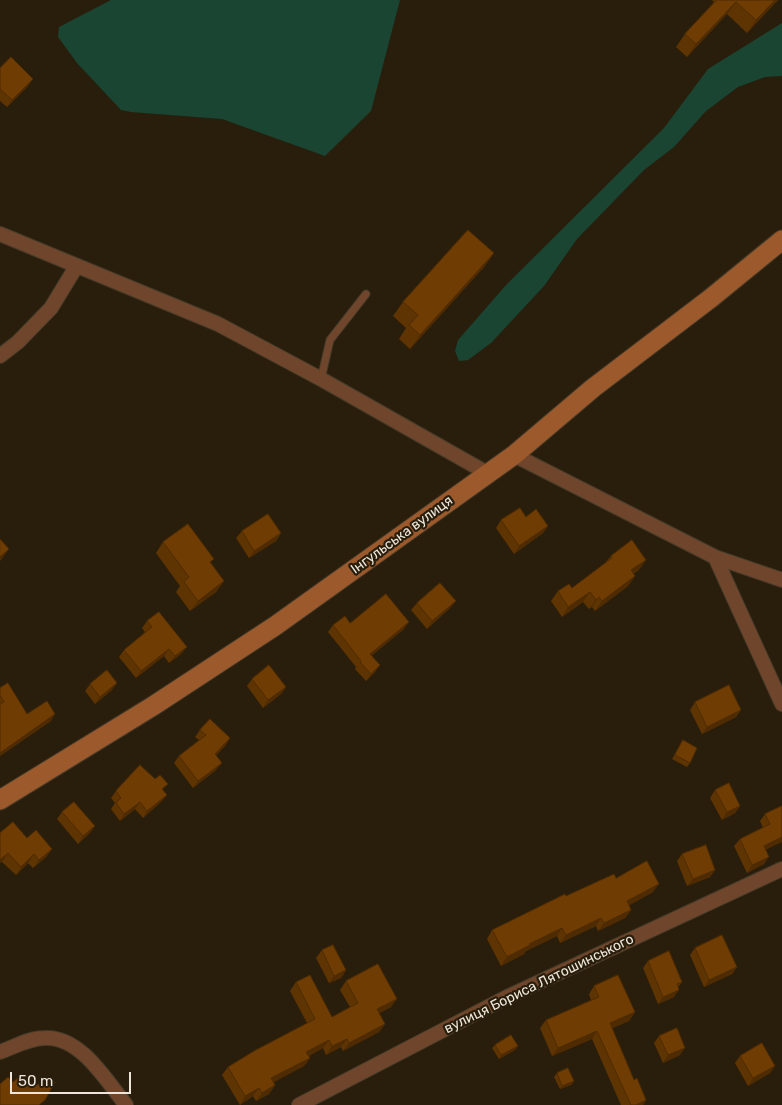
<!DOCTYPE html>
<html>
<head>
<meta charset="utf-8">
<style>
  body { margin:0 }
  #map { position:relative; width:782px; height:1105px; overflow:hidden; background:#291e0c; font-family:Rubik,sans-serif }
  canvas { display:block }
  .scale { position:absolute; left:10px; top:1072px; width:121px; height:22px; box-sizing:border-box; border:2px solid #eee6db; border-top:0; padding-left:6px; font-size:15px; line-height:18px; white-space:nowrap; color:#eee6db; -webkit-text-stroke:4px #291e0c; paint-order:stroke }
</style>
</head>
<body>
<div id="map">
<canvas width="782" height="1105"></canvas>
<div class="scale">50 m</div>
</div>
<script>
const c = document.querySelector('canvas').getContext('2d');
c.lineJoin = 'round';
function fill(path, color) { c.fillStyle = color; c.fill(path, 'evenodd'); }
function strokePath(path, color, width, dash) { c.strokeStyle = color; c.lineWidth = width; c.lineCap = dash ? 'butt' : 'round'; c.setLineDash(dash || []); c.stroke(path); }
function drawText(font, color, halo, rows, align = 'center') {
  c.font = font + ' Rubik,sans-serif'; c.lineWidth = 4.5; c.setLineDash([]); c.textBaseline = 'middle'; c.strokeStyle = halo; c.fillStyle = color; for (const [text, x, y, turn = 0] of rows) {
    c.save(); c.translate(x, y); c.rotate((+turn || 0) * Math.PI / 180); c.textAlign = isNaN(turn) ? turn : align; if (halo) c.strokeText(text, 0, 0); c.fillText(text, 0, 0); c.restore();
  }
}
fill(new Path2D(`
  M 111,0 L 400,0 L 371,111 L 325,156 L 222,119 L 131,112 L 121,110 L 77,63 L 58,37 L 59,27 Z
  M 782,23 L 782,76 L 765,77 L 738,87 L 706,111 L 674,147 L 644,170 L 577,239 L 544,286 L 491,343 L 468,360 L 459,361 L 455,351 L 458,340 L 507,284 L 664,128 L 708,69 Z`), '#1a4532');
const lane = new Path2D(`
  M 321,379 L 330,340 L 366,294`);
const street = new Path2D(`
  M 0,234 L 218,324 L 321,379 L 487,473
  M 0,356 L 18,342 L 51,308 L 76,267
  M 514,455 L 715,557 L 782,704
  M 715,557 L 782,580
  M 0,1052 C 14,1047 29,1038 45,1038 C 80,1036 106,1080 126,1105
  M 299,1105 L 507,997 L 782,869`);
const secondary = new Path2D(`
  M 0,800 L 153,706 L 275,626 L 514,455 L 593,388 L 711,298 L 782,240`);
strokePath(lane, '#453a29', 9);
strokePath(street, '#453a29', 16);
strokePath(secondary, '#453a29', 21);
strokePath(lane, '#6f462b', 7);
strokePath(street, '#6f462b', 14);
strokePath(secondary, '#9c5a2c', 19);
fill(new Path2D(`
  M 712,0 L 778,0 L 747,33 L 727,14 L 687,57 L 676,47 L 685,34 L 714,2 Z
  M 0,68 L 28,86 L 7,107 L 0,101 Z
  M 494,253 L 484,267 L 410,349 L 399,339 L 406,328 L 393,316 L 403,302 Z
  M 526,517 L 548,526 L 543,533 L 514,554 L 496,528 L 501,520 Z
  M 242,531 L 281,533 L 276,541 L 249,558 L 236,538 Z
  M 163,542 L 211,563 L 224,581 L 216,592 L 190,611 L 176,592 L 180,586 L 156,553 Z
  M 611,556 L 639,570 L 633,574 L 635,576 L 628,586 L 595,611 L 592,607 L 589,609 L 583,602 L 562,617 L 551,601 L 558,591 L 572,588 L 605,563 Z
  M 417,603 L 450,608 L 427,629 L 411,610 Z
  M 147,621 L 181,654 L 169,663 L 164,656 L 136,678 L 119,657 L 124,650 L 145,632 L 142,628 Z
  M 350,623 L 404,629 L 371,656 L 380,665 L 375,672 L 366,681 L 355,669 L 356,667 L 328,632 L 333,625 Z
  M 252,679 L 286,687 L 281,694 L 263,708 L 247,686 Z
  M 90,684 L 112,690 L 95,704 L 85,691 Z
  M 0,688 L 27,714 L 51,721 L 0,756 Z
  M 695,702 L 741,710 L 736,717 L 702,734 L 690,710 Z
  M 200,730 L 230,738 L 225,746 L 216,755 L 216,770 L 193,788 L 174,763 L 179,756 L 199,740 L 195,737 Z
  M 683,740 L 690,763 L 687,767 L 672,759 Z
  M 715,790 L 740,806 L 735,813 L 722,820 L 710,798 Z
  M 116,791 L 163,791 L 162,801 L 143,818 L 135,809 L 120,821 L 111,809 L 115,803 L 111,798 Z
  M 782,806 L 766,850 L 764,864 L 747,873 L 734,846 L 740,839 L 763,828 L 760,821 L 765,814 Z
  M 62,812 L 90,833 L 78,844 L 57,819 Z
  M 0,833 L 27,838 L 52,849 L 46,857 L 33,868 L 28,863 L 16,875 L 2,862 Z
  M 682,854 L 715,870 L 710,877 L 687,886 L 677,861 Z
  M 616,878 L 653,892 L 629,905 L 631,910 L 625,918 L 598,931 L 596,926 L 560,943 L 557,936 L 526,951 L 524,954 L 501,966 L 487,939 L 492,930 L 566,896 Z
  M 695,948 L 737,967 L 732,974 L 704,987 L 690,955 Z
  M 322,950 L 346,970 L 341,978 L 329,983 L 316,958 Z
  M 648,961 L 682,982 L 678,987 L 674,997 L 658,1004 L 643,968 Z
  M 346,981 L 391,1007 L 379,1013 L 385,1024 L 379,1032 L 343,1051 L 341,1047 L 326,1055 L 323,1048 L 309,1056 L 310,1058 L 304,1066 L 273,1082 L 275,1085 L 269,1094 L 256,1101 L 253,1096 L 240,1105 L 222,1075 L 228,1067 L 307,1023 L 290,991 L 296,982 L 332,1017 L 350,1007 L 340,990 Z
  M 594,986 L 635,1012 L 629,1021 L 612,1028 L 634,1080 L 646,1100 L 643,1105 L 621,1105 L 592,1039 L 552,1056 L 540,1028 L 546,1020 L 591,1000 L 589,994 Z
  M 659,1036 L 680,1055 L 663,1063 L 654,1043 Z
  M 495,1045 L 518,1046 L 515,1050 L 499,1059 L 492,1048 Z
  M 740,1056 L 775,1066 L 770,1073 L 748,1086 L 735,1063 Z
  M 557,1073 L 574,1081 L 571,1085 L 560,1089 L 554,1077 Z`), '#5f3403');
fill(new Path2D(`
  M 775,0 L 778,0 L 747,33 L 756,20 Z
  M 736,2 L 727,14 L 687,57 L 696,44 Z
  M 33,79 L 28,86 L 7,107 L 12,100 Z
  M 494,253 L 484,267 L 410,349 L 420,335 Z
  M 548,526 L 543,533 L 514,554 L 519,546 Z
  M 281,533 L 276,541 L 249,558 L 254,551 Z
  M 9,549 L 1,560 L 0,561 L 0,557 Z
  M 646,560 L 639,570 L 624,580 L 631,570 Z
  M 635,576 L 628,586 L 595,611 L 602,601 Z
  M 224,581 L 216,592 L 190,611 L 198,601 Z
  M 590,592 L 583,602 L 562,617 L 568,607 Z
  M 599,597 L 592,607 L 589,609 L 596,600 Z
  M 456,601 L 450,608 L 427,629 L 432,621 Z
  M 409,622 L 404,629 L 365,661 L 370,654 Z
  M 187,647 L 181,654 L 169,663 L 175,656 Z
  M 169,649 L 164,656 L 136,678 L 141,671 Z
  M 380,665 L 375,672 L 366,681 L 371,674 Z
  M 117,683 L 112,690 L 95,704 L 100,697 Z
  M 286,687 L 281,694 L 263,708 L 268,700 Z
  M 741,710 L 736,717 L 702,734 L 707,727 Z
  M 55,714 L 51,721 L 0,756 L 0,753 Z
  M 230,738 L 225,746 L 210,762 L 215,754 Z
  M 222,763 L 216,770 L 193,788 L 198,781 Z
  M 167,795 L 162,801 L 143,818 L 147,811 Z
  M 140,802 L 135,809 L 120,821 L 124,814 Z
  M 740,806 L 735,813 L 722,820 L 727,812 Z
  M 95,826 L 90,833 L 78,844 L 83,836 Z
  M 782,837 L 782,842 L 759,853 L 764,846 Z
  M 52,849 L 46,857 L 33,868 L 39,860 Z
  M 8,853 L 2,862 L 0,863 L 0,860 Z
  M 34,854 L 28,863 L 16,875 L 21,867 Z
  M 769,857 L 764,864 L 747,873 L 752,865 Z
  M 715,870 L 710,877 L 687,886 L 693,879 Z
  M 659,884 L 653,892 L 621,910 L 627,901 Z
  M 631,910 L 625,918 L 598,931 L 604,923 Z
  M 601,918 L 596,926 L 560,943 L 566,935 Z
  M 562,928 L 557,936 L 526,951 L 524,954 L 501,966 L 507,957 L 529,944 Z
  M 737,967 L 732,974 L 704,987 L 709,980 Z
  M 346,970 L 341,978 L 329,983 L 334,976 Z
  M 679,990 L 674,997 L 658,1004 L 663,997 Z
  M 397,999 L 391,1007 L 371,1018 L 377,1009 Z
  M 635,1012 L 629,1021 L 604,1032 L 610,1023 Z
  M 385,1024 L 379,1032 L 343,1051 L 349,1043 Z
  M 597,1031 L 592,1039 L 552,1056 L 558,1048 Z
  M 347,1039 L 341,1047 L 326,1055 L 332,1046 Z
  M 329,1040 L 323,1048 L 301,1060 L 306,1052 Z
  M 518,1046 L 515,1050 L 499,1059 L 501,1055 Z
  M 685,1048 L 680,1055 L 663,1063 L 668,1055 Z
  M 310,1058 L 304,1066 L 265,1087 L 271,1078 Z
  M 775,1066 L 770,1073 L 748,1086 L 753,1078 Z
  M 574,1081 L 571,1085 L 560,1089 L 562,1086 Z
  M 275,1085 L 269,1094 L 256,1101 L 262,1093 Z
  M 259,1088 L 253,1096 L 240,1105 L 245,1096 Z
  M 646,1100 L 643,1105 L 636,1105 Z`), '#4e2b02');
const building = new Path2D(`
  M 717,0 L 775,0 L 756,20 L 736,2 L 696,44 L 685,34 Z
  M 11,57 L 33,79 L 12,100 L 0,89 L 0,68 Z
  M 468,230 L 494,253 L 420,335 L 409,325 L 418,315 L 403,302 Z
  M 520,508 L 526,517 L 536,509 L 548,526 L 519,546 L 501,520 Z
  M 268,514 L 281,533 L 254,551 L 242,531 Z
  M 188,524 L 214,559 L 210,562 L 224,581 L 198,601 L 184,582 L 189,577 L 163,542 Z
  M 0,539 L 9,549 L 0,557 Z
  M 632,540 L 646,560 L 631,570 L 635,576 L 602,601 L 599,597 L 596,600 L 590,592 L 568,607 L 558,591 L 569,584 L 572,588 L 612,558 L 611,556 Z
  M 440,583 L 456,601 L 432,621 L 417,603 Z
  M 386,594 L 409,622 L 370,654 L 380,665 L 371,674 L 360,662 L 361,661 L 333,625 L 345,616 L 350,623 Z
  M 159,612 L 187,647 L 175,656 L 169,649 L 141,671 L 124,650 L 152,627 L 147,621 Z
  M 269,665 L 286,687 L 268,700 L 252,679 Z
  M 107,670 L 117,683 L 100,697 L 90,684 Z
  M 8,683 L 27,714 L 47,701 L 55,714 L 0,753 L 0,704 L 4,702 L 0,695 L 0,688 Z
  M 729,685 L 741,710 L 707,727 L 695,702 Z
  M 210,719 L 230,738 L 215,754 L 222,763 L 198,781 L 179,756 L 206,735 L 200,730 Z
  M 683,740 L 697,748 L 690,763 L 675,755 Z
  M 140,765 L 155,779 L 160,775 L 168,784 L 162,789 L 167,795 L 147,811 L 140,802 L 124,814 L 116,803 L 121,798 L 116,791 Z
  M 729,783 L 740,806 L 727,812 L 715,790 Z
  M 74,802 L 95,826 L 83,836 L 62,812 Z
  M 782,806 L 782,837 L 764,846 L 769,857 L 752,865 L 740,839 L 770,824 L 765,814 Z
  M 13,822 L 27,838 L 36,830 L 52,849 L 39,860 L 34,854 L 21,867 L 8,853 L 0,860 L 0,833 Z
  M 706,845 L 715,870 L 693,879 L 682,854 Z
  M 647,861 L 659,884 L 627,901 L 631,910 L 604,923 L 601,918 L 566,935 L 562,928 L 529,944 L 530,945 L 507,957 L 492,930 L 565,894 L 566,896 L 614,874 L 616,878 Z
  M 722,935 L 737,967 L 709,980 L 695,948 Z
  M 333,945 L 346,970 L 334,976 L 322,950 Z
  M 669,951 L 682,982 L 677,984 L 679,990 L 663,997 L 648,961 Z
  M 378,964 L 397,999 L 377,1009 L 385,1024 L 349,1043 L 347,1039 L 332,1046 L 329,1040 L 306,1052 L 310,1058 L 271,1078 L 275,1085 L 262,1093 L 259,1088 L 245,1096 L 228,1067 L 254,1051 L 315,1019 L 296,982 L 310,975 L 332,1017 L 358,1003 L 346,981 Z
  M 618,975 L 635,1012 L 610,1023 L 634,1080 L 637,1078 L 646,1100 L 636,1105 L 631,1105 L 597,1031 L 558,1048 L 546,1020 L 599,997 L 594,986 Z
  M 677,1028 L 685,1048 L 668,1055 L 659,1036 Z
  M 511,1035 L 518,1046 L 501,1055 L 495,1045 Z
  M 762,1043 L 775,1066 L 753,1078 L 740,1056 Z
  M 568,1068 L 574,1081 L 562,1086 L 557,1073 Z
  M 22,1074 L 32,1085 L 55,1082 L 45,1100 L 39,1105 L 0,1105 L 0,1084 L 8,1077 L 13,1082 Z`);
fill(building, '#6f3d03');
strokePath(building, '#4e2b02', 1);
drawText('14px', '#eee6db', '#291e0c', [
  ["Інгульська вулиця",402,535,-36],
  ["вулиця Бориса Лятошинського",539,984,-26]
]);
</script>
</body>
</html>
